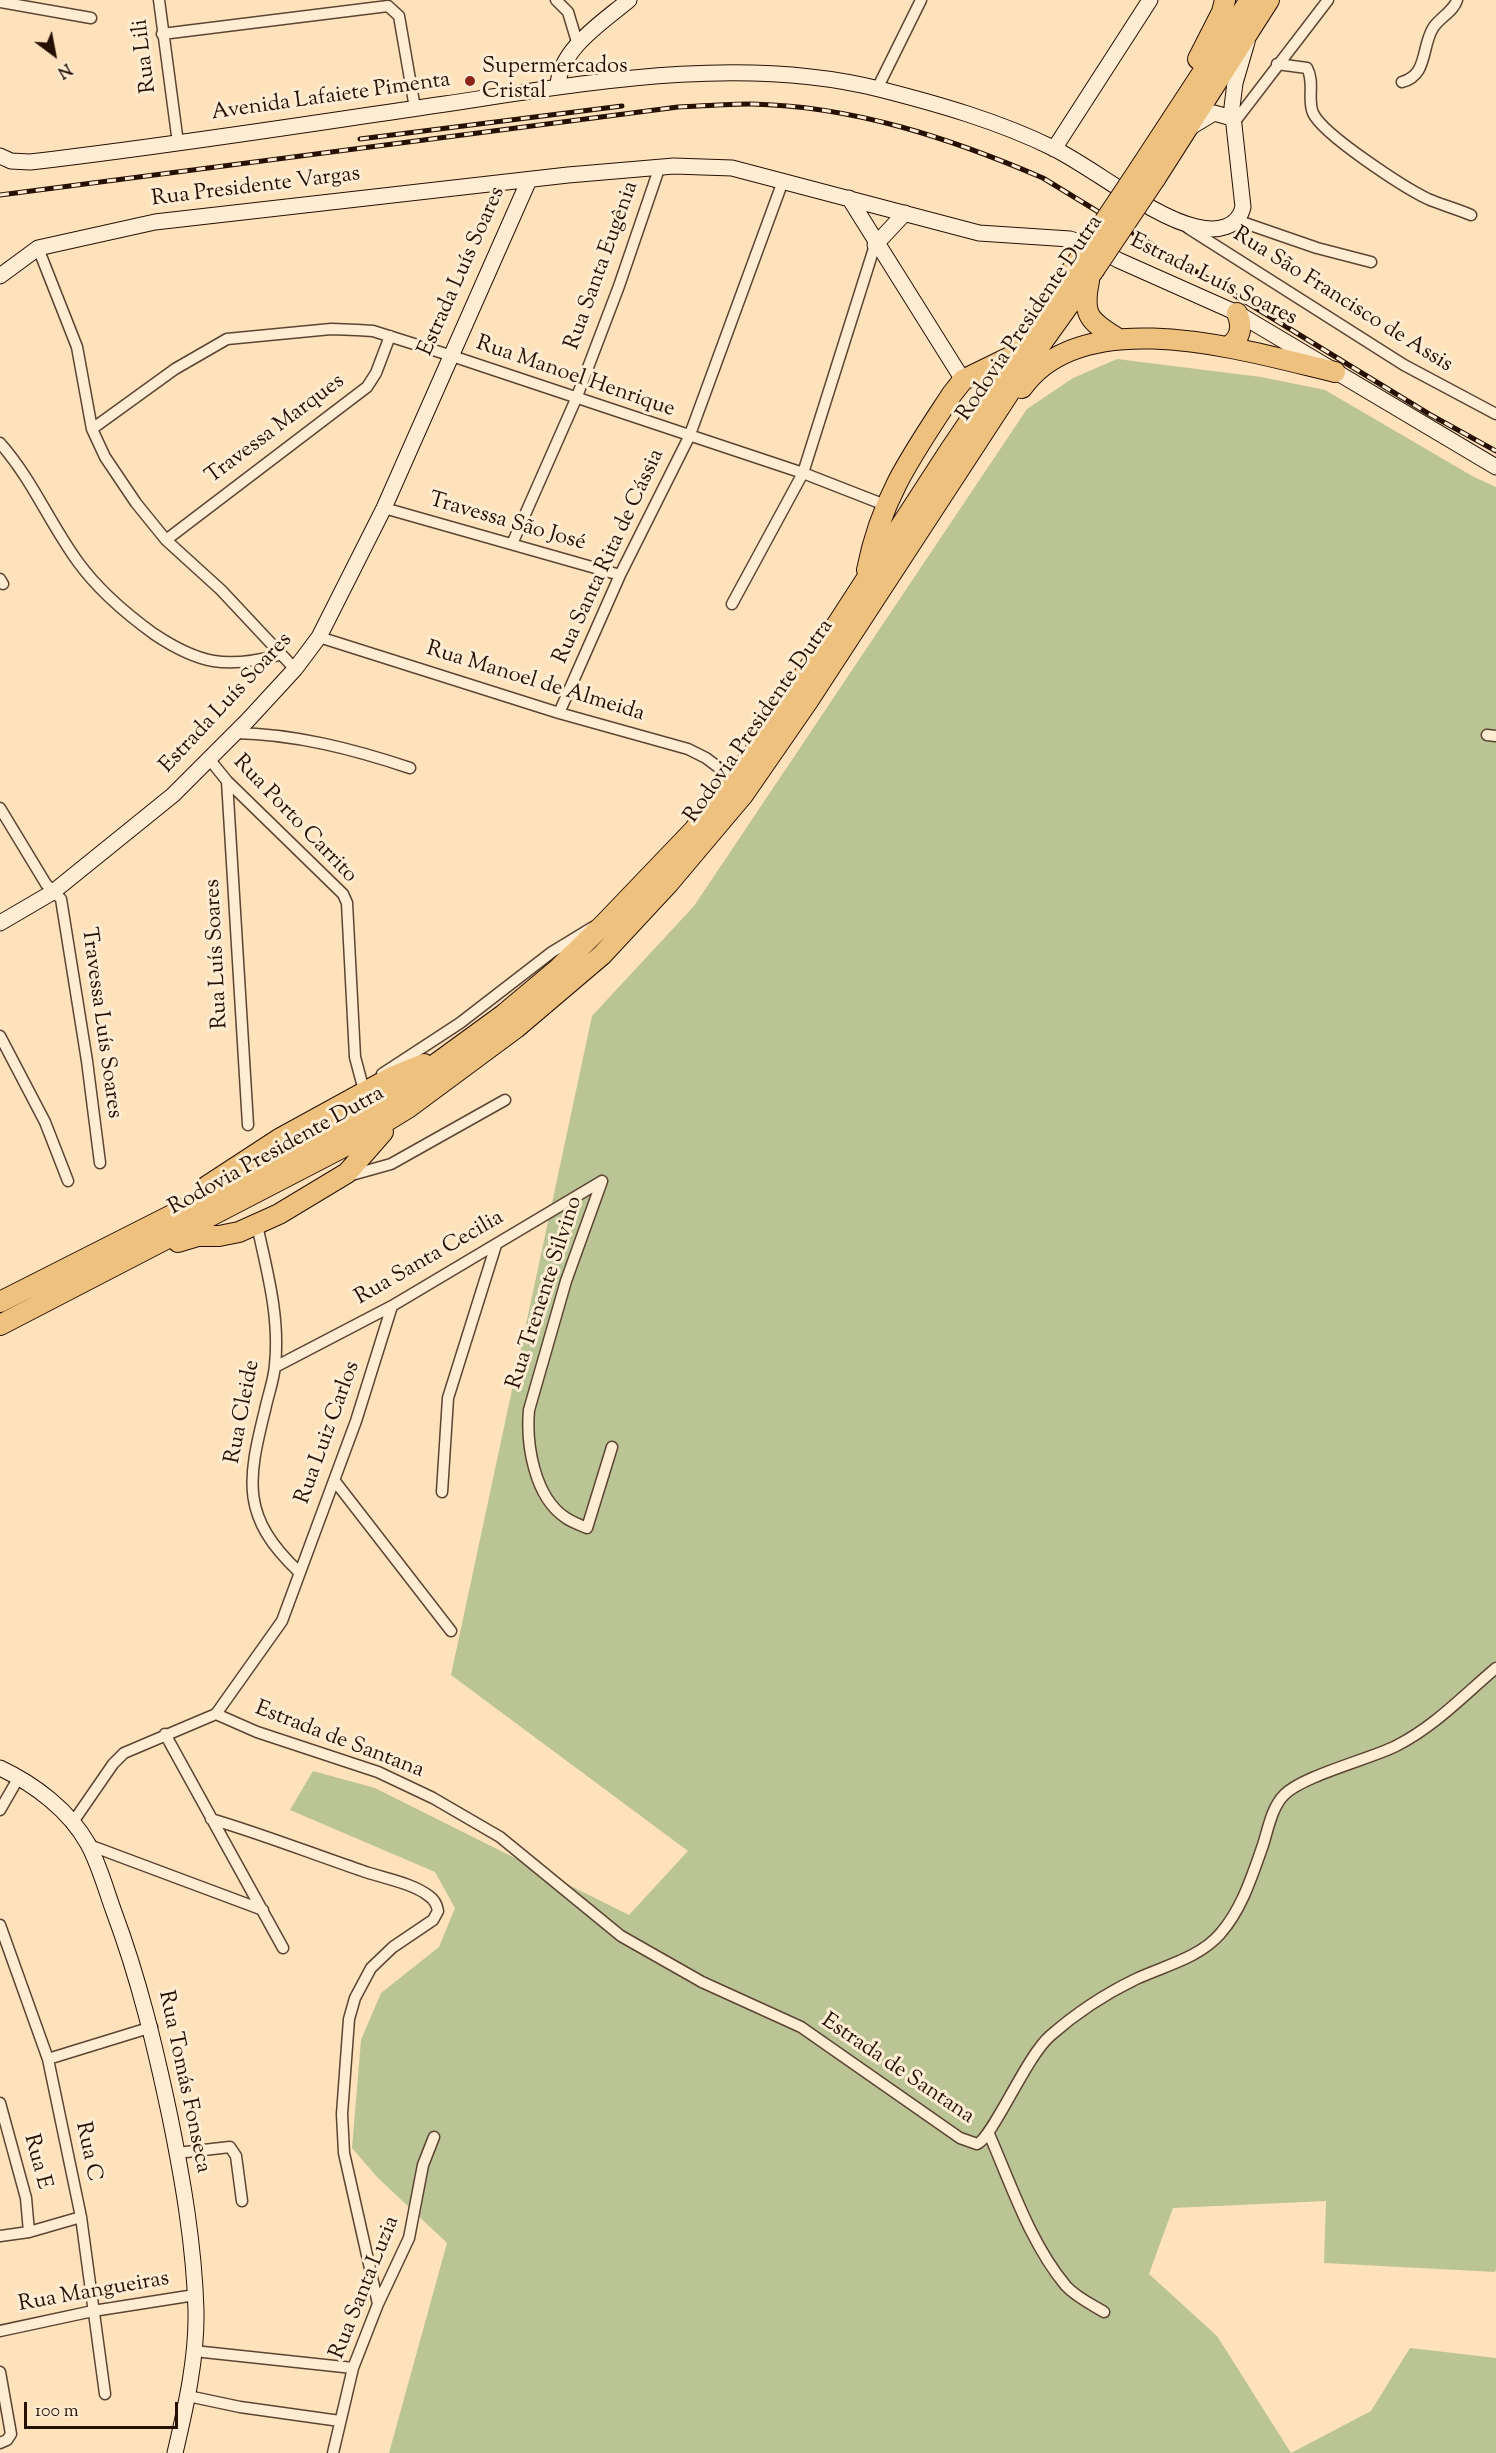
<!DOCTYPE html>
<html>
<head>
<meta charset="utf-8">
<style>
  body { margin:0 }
  #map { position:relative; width:1496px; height:2453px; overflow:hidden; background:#fee2bc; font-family:"Sorts Mill Goudy",serif }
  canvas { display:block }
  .north { position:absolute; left:24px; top:24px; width:60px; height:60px; -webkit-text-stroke:4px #feecd3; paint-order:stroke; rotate:148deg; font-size:16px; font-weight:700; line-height:24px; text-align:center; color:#261004 }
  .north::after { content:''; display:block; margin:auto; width:21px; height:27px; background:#261004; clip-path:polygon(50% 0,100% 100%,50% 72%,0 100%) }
  .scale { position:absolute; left:24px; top:2402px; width:154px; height:27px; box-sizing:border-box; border:3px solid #261004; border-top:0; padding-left:8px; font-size:18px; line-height:21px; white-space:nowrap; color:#261004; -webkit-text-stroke:4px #feecd3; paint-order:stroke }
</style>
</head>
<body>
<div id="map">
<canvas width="1496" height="2453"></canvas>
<div class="north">N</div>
<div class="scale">100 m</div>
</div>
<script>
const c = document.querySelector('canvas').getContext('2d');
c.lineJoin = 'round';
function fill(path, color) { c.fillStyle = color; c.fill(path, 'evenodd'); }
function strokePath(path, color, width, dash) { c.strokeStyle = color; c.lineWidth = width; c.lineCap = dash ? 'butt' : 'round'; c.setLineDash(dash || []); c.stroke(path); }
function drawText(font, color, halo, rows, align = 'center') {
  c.font = font + ' "Sorts Mill Goudy",serif'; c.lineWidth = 6; c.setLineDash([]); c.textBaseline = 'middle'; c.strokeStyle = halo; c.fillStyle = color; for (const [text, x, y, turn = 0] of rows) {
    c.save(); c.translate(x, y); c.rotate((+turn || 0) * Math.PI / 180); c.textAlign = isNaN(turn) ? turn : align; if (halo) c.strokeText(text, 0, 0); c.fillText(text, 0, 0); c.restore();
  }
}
fill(new Path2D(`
  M 1117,359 L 1261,377 L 1325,390 L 1474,477 L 1496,487 L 1496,2269 L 1495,2272 L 1324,2263 L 1326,2201 L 1173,2208 L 1149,2274 L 1217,2336 L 1291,2453 L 1371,2411 L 1410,2348 L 1496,2358 L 1496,2453 L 389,2453 L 447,2243 L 377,2177 L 352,2148 L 361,2040 L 381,1993 L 439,1947 L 455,1908 L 435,1872 L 290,1810 L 313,1771 L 375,1788 L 629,1915 L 688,1851 L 451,1675 L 592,1016 L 694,906 L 1027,409 L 1073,378 Z`), '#bac495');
const street = new Path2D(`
  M 159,0 L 178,143
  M 556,0 L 568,12 L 578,45
  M 0,2 L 91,18
  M 162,34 L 388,6 L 399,16 L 415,108
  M 1277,64 L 1307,68 C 1315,82 1307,100 1313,113 C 1323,135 1405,188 1428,199 C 1442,205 1457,209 1471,215
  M 1402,82 C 1428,75 1421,48 1433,28 C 1439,18 1454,11 1457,0
  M 877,89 L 921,0
  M 1233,124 L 1328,0
  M 1236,220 L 1317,248 L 1371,262
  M 1188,228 L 1404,365 L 1496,414
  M 38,248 L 77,347 L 92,429 L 105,457 L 136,503 L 166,540 L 221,590 L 295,669
  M 92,429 L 175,369 L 227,339 L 331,329 L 357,330 L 373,331 L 449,355 L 803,473 L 885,505
  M 0,443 C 32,479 50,524 78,562 C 99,591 125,613 154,634 C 199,664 226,669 279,655
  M 384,508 L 620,575
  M 166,540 L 367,387 L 376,373 L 390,336
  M 512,544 L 576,399 L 619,286 L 660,166
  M 0,579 L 3,584
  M 732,604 L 803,473 L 875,245
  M 319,637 L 559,713 L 688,749 L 706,758 L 734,779
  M 559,713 L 620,575 L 689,437 L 783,181
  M 235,733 C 295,734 353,749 410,768
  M 1487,735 L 1496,736
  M 210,760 L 227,781 L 343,894 L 347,903 L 355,1057 L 363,1087
  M 227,781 L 248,1125
  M 0,808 L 46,884 L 61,899 L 87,1061 L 100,1163
  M 0,1036 L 45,1122 L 68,1181
  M 382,1074 L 460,1023 L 552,952 L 593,927
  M 348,1176 L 391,1164 L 505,1100
  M 602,1181 L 566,1281 L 529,1410 C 526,1444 534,1497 566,1518 C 572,1522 580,1525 587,1528 L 612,1447
  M 257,1225 C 267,1271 280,1317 275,1365 C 274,1380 268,1395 265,1410 C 247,1482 241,1517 299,1572
  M 275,1367 L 392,1306 L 602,1181
  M 334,1480 L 451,1631
  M 442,1492 L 448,1398 L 496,1245
  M 216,1714 L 257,1732 L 378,1772 L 433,1798 L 500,1837 L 621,1936 L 702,1982 L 801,2027 L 960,2138 L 977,2144 C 993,2137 1026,2057 1050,2036 C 1076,2013 1105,1994 1136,1979 C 1164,1966 1199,1958 1220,1934 C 1242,1909 1252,1876 1263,1845 C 1268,1829 1272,1807 1284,1795 C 1302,1776 1370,1759 1396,1746 C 1434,1727 1464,1695 1496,1668
  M 216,1714 L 282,1621 L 356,1421 L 392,1306
  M 165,1734 L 283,1948
  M 0,1810 L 19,1777
  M 211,1819 C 262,1834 310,1853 360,1870 C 381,1878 411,1882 429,1896 C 435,1900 437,1905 438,1911 L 433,1920 L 393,1947 L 371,1968 L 355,1998 L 349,2019 L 342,2114 L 344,2153 L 378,2304
  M 73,1822 L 113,1764 L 124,1753 L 216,1714
  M 89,1845 L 263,1910
  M 0,1925 L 48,2059 L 81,2217 L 105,2394
  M 48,2059 L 152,2027
  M 0,2103 L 26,2198 L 29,2232
  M 989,2134 C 1011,2184 1030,2243 1066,2286 C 1076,2297 1091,2304 1104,2312
  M 177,2153 L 230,2147 L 236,2156 L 242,2201
  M 0,2236 L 29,2232 L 81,2217
  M 0,2331 L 93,2311 L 195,2295
  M 194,2351 L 353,2368
  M 0,2372 L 11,2434 L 7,2440 L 0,2443
  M 188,2396 L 240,2407 L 340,2421
  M 333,2453 L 353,2368 L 378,2304 L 409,2238 L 423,2165 L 434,2137`);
const secondary = new Path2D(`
  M 558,87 C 558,50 604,21 629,0
  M 1189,128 L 1214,113 L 1232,118
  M 1054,149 L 1150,0
  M 0,156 L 11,161 L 30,162 C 169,146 307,124 445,104 C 585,83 740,54 879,89 C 938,104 998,121 1053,148 C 1095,169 1154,218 1197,227 C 1217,232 1238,228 1243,207 L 1232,107 L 1235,83 L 1247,42
  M 849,198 L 963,380
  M 875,245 L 905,213
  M 0,276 L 38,248 L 155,222 L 568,175 L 674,166 L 732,168 L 979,233 L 1070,239 L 1096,247 L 1118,260 L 1237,313 L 1496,467
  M 0,923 L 53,892 L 173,795 L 248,720 L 295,669 L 319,637 L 384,508 L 529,180
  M 0,1768 C 34,1784 69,1810 88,1844 C 99,1864 106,1890 114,1912 C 139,1979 155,2046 170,2117 C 183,2181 194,2245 196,2310 C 197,2358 186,2406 175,2453`);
const highway = new Path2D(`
  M 1198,59 L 1222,12 L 1225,0
  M 1140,168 L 1250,0
  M 1155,179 L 1269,0
  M 1089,281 C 1082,315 1089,321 1117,338
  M 1227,347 C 1241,340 1243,327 1237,313
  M 1022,388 C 1084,300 1250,352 1335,372
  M 867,570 C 881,498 912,455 952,394 L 963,380 L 1010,357
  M 207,1186 L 279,1139 L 392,1077 L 424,1064
  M 178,1242 L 198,1236 L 219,1236 L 239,1232 L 279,1214 L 347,1173 L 383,1132
  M 0,1302 L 318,1141 L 389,1098 L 503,1015 L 558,969 L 604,924 L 694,830 L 753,754 L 950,450 L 1078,261
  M 0,1325 L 351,1143 L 408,1108 L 516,1028 L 602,955 L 668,884 L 743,795 L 808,701 L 1041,344 L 1094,270`);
strokePath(street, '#5c4432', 13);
strokePath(secondary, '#261004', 17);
strokePath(highway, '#261004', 22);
strokePath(street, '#feecd3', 10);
strokePath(secondary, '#feecd3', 15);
strokePath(highway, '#efc17e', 20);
const rail = new Path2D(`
  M 360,139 L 622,106
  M 0,195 L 678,107 C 702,106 727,104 751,104 C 853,106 950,138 1043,178 L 1429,414 L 1496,451`);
strokePath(rail, '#261004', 5);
strokePath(rail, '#feecd3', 3, [9]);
const highwayBridge = new Path2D(`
  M 1078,261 L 1140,168
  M 1094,270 L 1155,179`);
strokePath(highwayBridge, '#261004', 22, []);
strokePath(highwayBridge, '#efc17e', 20);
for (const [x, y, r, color] of [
  [470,81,6,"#8f2418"]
]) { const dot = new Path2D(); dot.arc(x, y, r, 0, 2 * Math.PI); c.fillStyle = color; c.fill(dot); strokePath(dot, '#feecd3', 2); }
drawText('22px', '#261004', '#feecd3', [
  ["Rua Lili",146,56,-97],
  ["Avenida Lafaiete Pimenta",331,98,-8],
  ["Rua Presidente Vargas",256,188,-7],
  ["Rua Santa Eugênia",603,266,-70],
  ["Estrada Luís Soares",463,272,-66],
  ["Estrada Luís Soares",1213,281,26],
  ["Rua São Francisco de Assis",1342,301,32],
  ["Rodovia Presidente Dutra",1031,319,-56],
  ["Rua Manoel Henrique",575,378,19],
  ["Travessa Marques",276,430,-37],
  ["Travessa São José",507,523,16],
  ["Rua Santa Rita de Cássia",610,557,-65],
  ["Rua Manoel de Almeida",535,683,17],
  ["Estrada Luís Soares",227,704,-47],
  ["Rodovia Presidente Dutra",760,722,-55],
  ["Rua Porto Carrito",294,820,46],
  ["Rua Luís Soares",218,954,-93],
  ["Travessa Luís Soares",100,1023,82],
  ["Rodovia Presidente Dutra",277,1152,-29],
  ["Rua Santa Cecilia",430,1259,-30],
  ["Rua Trenente Silvino",546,1293,-72],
  ["Rua Cleide",244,1412,-79],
  ["Rua Luiz Carlos",329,1433,-70],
  ["Estrada de Santana",339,1741,21],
  ["Estrada de Santana",897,2070,34],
  ["Rua Tomás Fonseca",183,2082,78],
  ["Rua C",87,2152,78],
  ["Rua E",36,2162,75],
  ["Rua Santa Luzia",366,2288,-68],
  ["Rua Mangueiras",94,2293,-10]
]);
drawText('22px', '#261004', '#feecd3', [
  ["Supermercados",482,68],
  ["Cristal",482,93]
], 'left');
</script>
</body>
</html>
